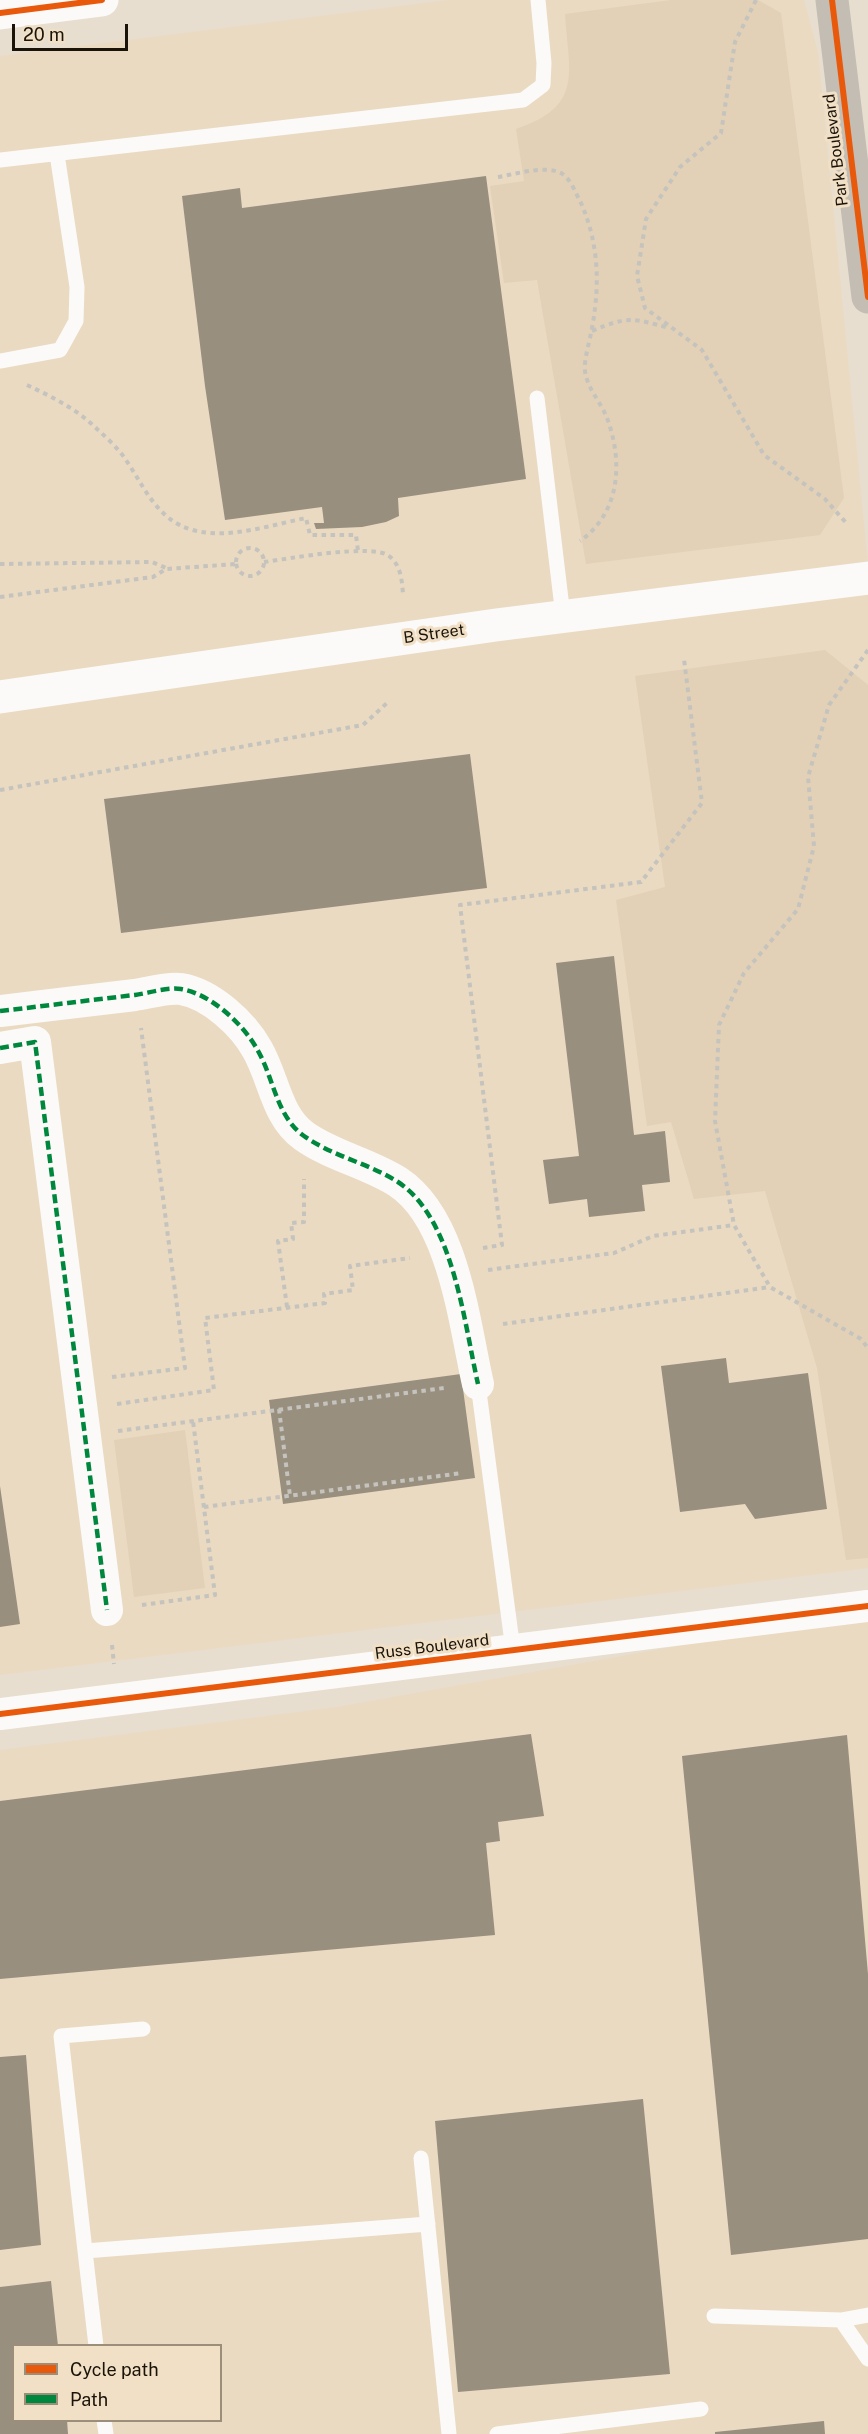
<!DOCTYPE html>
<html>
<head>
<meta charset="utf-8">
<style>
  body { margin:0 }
  #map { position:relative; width:868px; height:2434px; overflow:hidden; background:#e7decf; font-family:"Public Sans",sans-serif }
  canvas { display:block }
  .legend { position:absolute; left:12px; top:2344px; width:210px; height:78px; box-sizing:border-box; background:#f1e0c5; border:2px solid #9b8e7a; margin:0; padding:8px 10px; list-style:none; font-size:18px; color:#191309 }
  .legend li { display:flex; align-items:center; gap:12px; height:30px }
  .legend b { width:30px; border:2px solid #9b8e7a }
  .scale { position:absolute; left:12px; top:24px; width:116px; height:27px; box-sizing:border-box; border:3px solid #191309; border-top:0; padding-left:8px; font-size:18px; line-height:21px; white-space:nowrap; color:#191309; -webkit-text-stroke:4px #f1e0c5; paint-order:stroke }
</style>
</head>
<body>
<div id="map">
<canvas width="868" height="2434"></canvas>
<ul class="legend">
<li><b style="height:8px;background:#e8590c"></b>Cycle path</li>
<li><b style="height:8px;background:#00873e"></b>Path</li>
</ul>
<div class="scale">20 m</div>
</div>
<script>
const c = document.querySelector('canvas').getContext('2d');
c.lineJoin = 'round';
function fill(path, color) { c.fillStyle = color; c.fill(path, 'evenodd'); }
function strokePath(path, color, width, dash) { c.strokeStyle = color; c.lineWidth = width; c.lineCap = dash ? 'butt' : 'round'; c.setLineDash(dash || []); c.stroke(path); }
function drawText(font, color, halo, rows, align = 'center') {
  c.font = font + ' "Public Sans",sans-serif'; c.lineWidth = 6; c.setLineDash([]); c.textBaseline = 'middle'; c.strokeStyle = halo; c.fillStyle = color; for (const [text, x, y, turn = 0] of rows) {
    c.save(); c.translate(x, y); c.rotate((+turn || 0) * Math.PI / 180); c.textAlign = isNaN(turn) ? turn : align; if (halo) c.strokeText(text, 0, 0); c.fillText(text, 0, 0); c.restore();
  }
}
fill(new Path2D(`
  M 448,0 L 804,0 L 818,52 L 868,565 L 868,1568 L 0,1675 L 0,56 Z
  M 868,1612 L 868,2434 L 0,2434 L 0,1750 L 337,1707 ZM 14,2346 L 220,2346 L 220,2420 L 14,2420 Z`), '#eadac1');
fill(new Path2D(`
  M 671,0 L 758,0 L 781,13 L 844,498 L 820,535 L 586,564 L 537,280 L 504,283 L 490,186 L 524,181 L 516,129 C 584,106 569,74 565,14 Z
  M 825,650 L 868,685 L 868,1558 L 846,1560 L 817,1368 L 765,1191 L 694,1199 L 671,1122 L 647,1126 L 616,900 L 665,887 L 635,676 Z
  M 185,1430 L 205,1588 L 134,1597 L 114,1440 Z`), '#e2d1b7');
fill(new Path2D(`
  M 486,176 L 526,479 L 398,498 L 399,516 L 386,522 L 362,527 L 316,529 L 314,523 L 324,523 L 322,507 L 225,520 L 205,386 L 182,196 L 240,188 L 242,208 Z
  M 470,754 L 487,888 L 121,933 L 104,799 Z
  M 614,956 L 634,1135 L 665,1131 L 670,1182 L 642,1185 L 645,1211 L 589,1217 L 587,1199 L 549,1204 L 543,1160 L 579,1156 L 556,963 Z
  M 726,1358 L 729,1383 L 808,1373 L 827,1509 L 755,1519 L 745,1504 L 680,1512 L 661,1366 Z
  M 461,1374 L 475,1478 L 283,1504 L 269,1400 Z
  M 0,1486 L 20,1624 L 0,1627 Z
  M 531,1734 L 544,1816 L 498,1822 L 500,1841 L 486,1843 L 495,1935 L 0,1979 L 0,1801 Z
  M 847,1735 L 868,1974 L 868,2239 L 731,2255 L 682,1756 Z
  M 26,2055 L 41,2245 L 0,2250 L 0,2057 Z
  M 643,2099 L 670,2374 L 458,2392 L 435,2121 Z
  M 51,2281 L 58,2346 L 14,2346 L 14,2420 L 67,2420 L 68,2434 L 0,2434 L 0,2287 Z
  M 824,2421 L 825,2434 L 715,2434 L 715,2432 Z`), '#998f7f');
strokePath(new Path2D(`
  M 756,0 L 735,42 L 721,133 L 680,167 L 646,219 L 637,276 L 645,308 L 702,350 L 764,455 L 825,499 L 848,525
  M 498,177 C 516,174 545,165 561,173 C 571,179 576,194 581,203 C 599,244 600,285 592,328 C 590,340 586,352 585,364 C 583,384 600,400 607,418 C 623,461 621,512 580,541
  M 592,331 C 627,316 633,318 669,328
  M 27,385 C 52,397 77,409 97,429 C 108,439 120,450 128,463 C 150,497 163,530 211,533 C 242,535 276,524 306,518 L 310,535 L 356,535 L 358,551
  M236 562a14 14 0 1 1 28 0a14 14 0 1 1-28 0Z
  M 264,562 C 287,559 373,543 389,556 C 401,565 402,581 403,594
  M 0,564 L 152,562 L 166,568
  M 0,597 L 153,577 L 166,569 L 236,564
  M 868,650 L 829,705 L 808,777 L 814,846 L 798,909 L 744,973 L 719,1025 L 715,1121 L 734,1225 L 770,1287 L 861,1339 L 868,1348
  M 0,790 L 363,725 L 387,703
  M 483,1248 L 502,1245 L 460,905 L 641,882 L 702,803 L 684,659
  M 488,1270 L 614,1253 L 653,1236 L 734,1225
  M 287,1307 L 278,1241 L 293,1239 L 291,1223 L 304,1222 L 304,1179
  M 503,1324 L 770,1287
  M 112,1377 L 185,1368 L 141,1028
  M 117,1404 L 214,1390 L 205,1318 L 325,1303 L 324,1294 L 353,1290 L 350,1266 L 410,1258
  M 279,1409 L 290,1496
  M 118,1431 L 444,1388
  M 204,1507 L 462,1473
  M 142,1605 L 215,1595 L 193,1421
  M 112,1645 L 114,1664`), '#c5c3bd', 4, [4.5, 4.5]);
strokePath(new Path2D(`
  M 0,160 L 523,100 L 543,85 L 544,63 L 538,0
  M 0,361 L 60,350 L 76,321 L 77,287 L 57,154
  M 537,398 L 563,616
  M 478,1384 L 513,1650
  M 143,2029 L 61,2036 L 85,2251 L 428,2224
  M 421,2158 L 449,2434
  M 85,2251 L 96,2346
  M 714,2316 L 841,2320 L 868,2315
  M 841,2320 L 868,2359
  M 104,2420 L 106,2434
  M 497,2434 L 701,2409`), '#fbfaf8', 15);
strokePath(new Path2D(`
  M 0,1011 C 45,1006 90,1000 135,995 C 149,993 167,987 181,989 C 211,994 243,1024 257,1049 C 274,1078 276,1116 304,1136 C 332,1156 368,1163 398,1182 C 454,1219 464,1323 478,1384
  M 0,1048 L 35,1042 L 107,1610
  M 0,1714 L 868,1606`), '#fbfaf8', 32);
strokePath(new Path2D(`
  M 0,13 L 102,0
  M 0,697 L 496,625 L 868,578`), '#fbfaf8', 33);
strokePath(new Path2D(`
  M 832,0 L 868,297`), '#c3bdb4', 33);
strokePath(new Path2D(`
  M 0,1011 C 45,1006 90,1000 135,995 C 149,993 167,987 181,989 C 211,994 243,1024 257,1049 C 274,1078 276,1116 304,1136 C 332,1156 368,1163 398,1182 C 454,1219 464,1323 478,1384
  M 0,1048 L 35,1042 L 107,1610`), '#00873e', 4.5, [9, 4.5]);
strokePath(new Path2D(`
  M 832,0 L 868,297
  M 0,13 L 102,0
  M 0,1714 L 868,1606`), '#e8590c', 6);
drawText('16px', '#191309', '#f1e0c5', [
  ["Park Boulevard",836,150,-97],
  ["B Street",434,634,-8],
  ["Russ Boulevard",432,1647,-7]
]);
</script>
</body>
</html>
